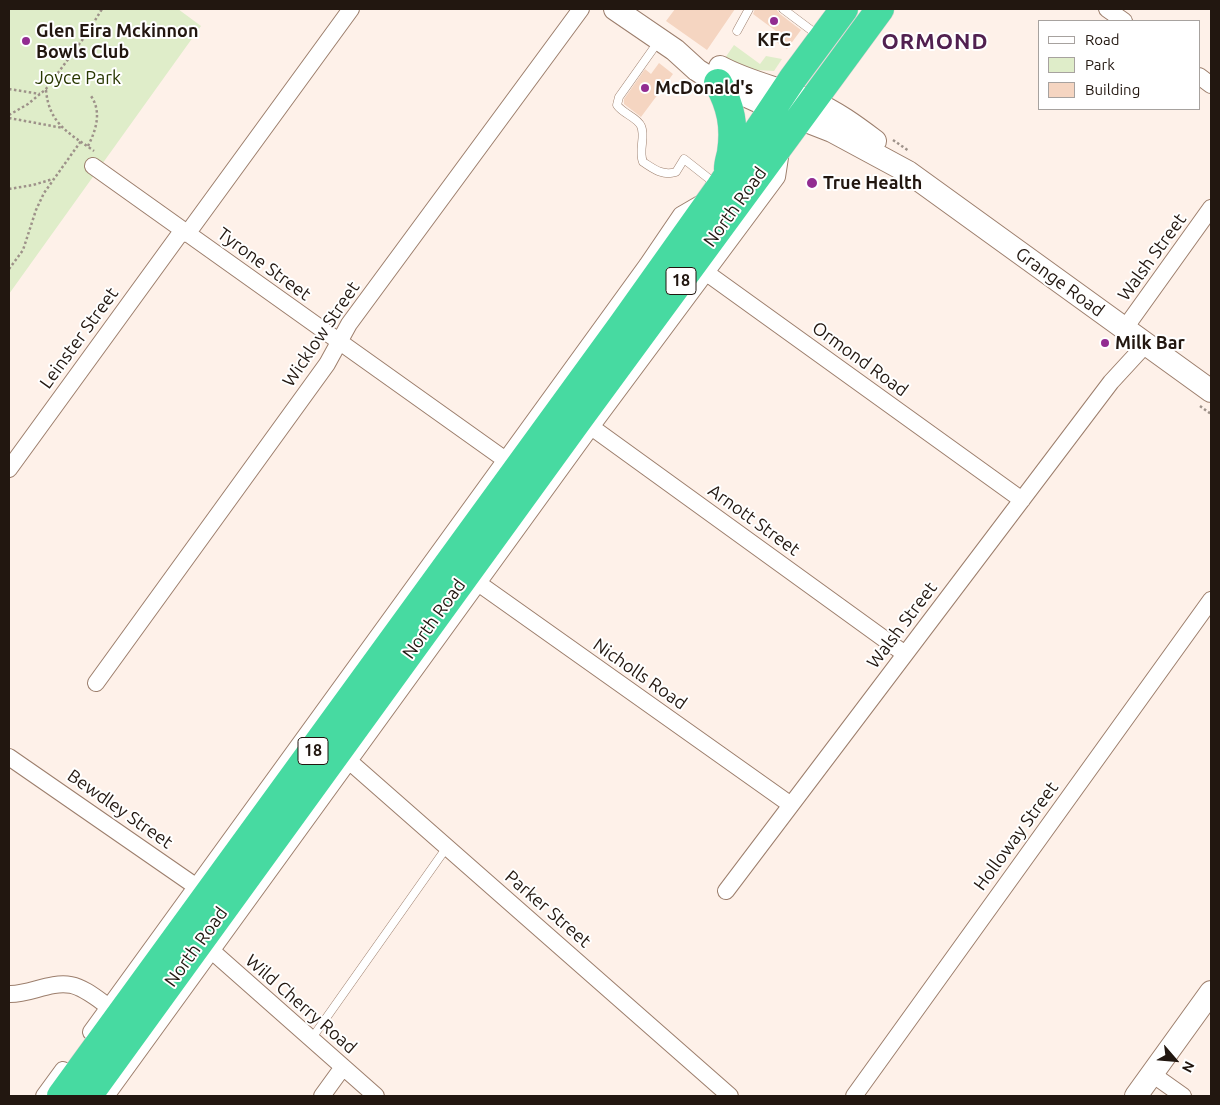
<!DOCTYPE html>
<html>
<head>
<meta charset="utf-8">
<style>
  body { margin:0 }
  #map { position:relative; width:1220px; height:1105px; overflow:hidden; background:#fef1e9; font-family:Ubuntu,sans-serif }
  canvas { display:block }
  .frame { position:absolute; inset:0; border:10px solid #221710; pointer-events:none }
  .legend { position:absolute; left:1038px; top:20px; width:162px; height:90px; box-sizing:border-box; background:#fff; border:1px solid #a7a29f; margin:0; padding:6px 9px; list-style:none; font-size:15px; color:#221710 }
  .legend li { display:flex; align-items:center; gap:10px; height:25px }
  .legend b { width:25px; border:1px solid #a7a29f }
  .north { position:absolute; left:1150px; top:1035px; width:50px; height:50px; -webkit-text-stroke:4px #fff; paint-order:stroke; rotate:117deg; font-size:14px; font-weight:700; line-height:20px; text-align:center; color:#221710 }
  .north::after { content:''; display:block; margin:auto; width:18px; height:22px; background:#221710; clip-path:polygon(50% 0,100% 100%,50% 72%,0 100%) }
</style>
</head>
<body>
<div id="map">
<canvas width="1220" height="1105"></canvas>
<div class="frame"></div>
<ul class="legend">
<li><b style="height:6px;background:#fff"></b>Road</li>
<li><b style="height:14px;background:#dfedc9"></b>Park</li>
<li><b style="height:14px;background:#f5d5c1"></b>Building</li>
</ul>
<div class="north">N</div>
</div>
<script>
const c = document.querySelector('canvas').getContext('2d');
c.lineJoin = 'round';
function fill(path, color) { c.fillStyle = color; c.fill(path, 'evenodd'); }
function strokePath(path, color, width, dash) { c.strokeStyle = color; c.lineWidth = width; c.lineCap = dash ? 'butt' : 'round'; c.setLineDash(dash || []); c.stroke(path); }
function drawText(font, color, halo, rows, align = 'center') {
  c.font = font + ' Ubuntu,sans-serif'; c.lineWidth = 4; c.setLineDash([]); c.textBaseline = 'middle'; c.strokeStyle = halo; c.fillStyle = color; for (const [text, x, y, turn = 0] of rows) {
    c.save(); c.translate(x, y); c.rotate((+turn || 0) * Math.PI / 180); c.textAlign = isNaN(turn) ? turn : align; if (halo) c.strokeText(text, 0, 0); c.fillText(text, 0, 0); c.restore();
  }
}
fill(new Path2D(`
  M 9,9 L 178,9 L 201,26 L 9,294 Z
  M 734,45 L 760,64 L 766,56 L 782,59 L 774,71 L 756,70 L 725,58 Z`), '#dfedc9');
fill(new Path2D(`
  M 675,9 L 735,9 L 707,50 L 666,21 Z
  M 755,9 L 776,9 L 780,14 L 801,30 L 787,49 L 775,41 L 780,34 L 753,14 Z
  M 659,63 L 673,74 L 641,117 L 624,104 L 624,99 L 645,69 L 651,74 Z`), '#f5d5c1');
const lane = new Path2D(`
  M 783,9 L 819,36
  M 737,31 L 749,9
  M 658,42 L 619,97 L 617,105 C 623,114 637,117 641,126 C 646,137 638,150 643,162 C 654,169 662,176 676,172 L 684,159 L 717,185
  M 312,1038 L 447,847`);
const street = new Path2D(`
  M 1107,9 L 1124,21
  M 1199,76 L 1211,85
  M 93,166 L 514,466
  M 187,234 L 351,9
  M 697,266 L 1022,500
  M 1125,328 L 1211,208
  M 583,421 L 905,654
  M 9,469 L 182,231
  M 471,578 L 791,805
  M 96,683 L 327,364 L 349,324 L 581,9
  M 341,754 L 730,1096
  M 9,757 L 204,892
  M 726,891 L 1111,382 L 1146,344
  M 204,944 L 376,1096
  M 9,994 C 29,995 50,981 71,985 C 87,988 103,1004 118,1013
  M 91,1032 L 647,265 L 681,215 L 705,201
  M 1152,1074 L 1183,1096
  M 44,1096 L 63,1070
  M 106,1096 L 591,427 L 777,177 L 781,151
  M 322,1096 L 343,1067
  M 854,1096 L 1211,600`);
const secondary = new Path2D(`
  M 615,9 L 675,50 L 697,70 L 718,83 L 773,108 L 832,131 L 908,172 L 1211,391
  M 720,67 C 749,83 783,89 813,102 C 836,112 855,126 875,141
  M 1136,1096 L 1211,992`);
const highway = new Path2D(`
  M 718,83 C 731,106 735,127 731,153 C 730,158 728,163 728,169
  M 61,1096 L 622,325 L 720,187 L 793,78 L 844,9
  M 88,1096 L 579,419 L 880,9`);
strokePath(lane, '#9c7e6c', 9);
strokePath(street, '#9c7e6c', 18);
strokePath(secondary, '#9c7e6c', 24);
strokePath(highway, '#d3d1cf', 29);
strokePath(new Path2D(`
  M 9,89 L 40,94
  M 46,90 C 49,124 69,133 94,151
  M 9,115 L 28,104 L 46,89 L 86,35 L 102,9
  M 9,118 L 63,128
  M 893,140 L 909,151
  M 88,146 C 96,130 102,112 91,96
  M 9,189 L 33,185 L 53,179
  M 9,269 L 23,250 L 36,210 L 44,193 L 81,141
  M 1200,406 L 1211,414`), '#9d9189', 2.5, [2.5, 2.5]);
strokePath(lane, '#fff', 8);
strokePath(street, '#fff', 16);
strokePath(secondary, '#fff', 22);
strokePath(highway, '#47daa1', 28);
for (const [x, y, r, color] of [
  [774,21,5,"#922c91"],
  [26,41,5,"#922c91"],
  [645,88,5,"#922c91"],
  [812,183,6,"#922c91"],
  [1105,343,5,"#922c91"]
]) { const dot = new Path2D(); dot.arc(x, y, r, 0, 2 * Math.PI); c.fillStyle = color; c.fill(dot); strokePath(dot, '#fff', 2); }
for (const [x, y, w] of [
  [681,281,30],
  [313,751,30]
]) { const box = new Path2D(); box.roundRect(x - w / 2, y - 13.5, w, 27, 4); c.fillStyle = '#fff'; c.fill(box); strokePath(box, '#221710', 1); }
drawText('bold 16px', '#221710', null, [
  ["18",681,281],
  ["18",313,751]
]);
drawText('bold 18px', '#221710', '#fff', [
  ["Glen Eira Mckinnon",36,31],
  ["Bowls Club",36,52],
  ["KFC",774,40,"center"],
  ["McDonald's",655,88],
  ["True Health",823,183],
  ["Milk Bar",1115,343]
], 'left');
drawText('18px', '#283700', '#fff', [
  ["Joyce Park",78,78]
]);
drawText('18px', '#221710', '#fff', [
  ["North Road",735,207,-54],
  ["Walsh Street",1152,257,-54],
  ["Tyrone Street",264,264,36],
  ["Grange Road",1060,282,36],
  ["Wicklow Street",321,334,-56],
  ["Leinster Street",79,338,-54],
  ["Ormond Road",860,359,36],
  ["Arnott Street",754,520,36],
  ["North Road",434,619,-54],
  ["Walsh Street",902,625,-53],
  ["Nicholls Road",640,674,35],
  ["Bewdley Street",120,809,35],
  ["Holloway Street",1016,836,-54],
  ["Parker Street",548,909,41],
  ["North Road",196,947,-54],
  ["Wild Cherry Road",301,1004,41]
]);
c.letterSpacing = '1px';
drawText('bold 22px', '#512050', '#fff', [
  ["ORMOND",935,42]
]);
c.letterSpacing = '0px';
</script>
</body>
</html>
